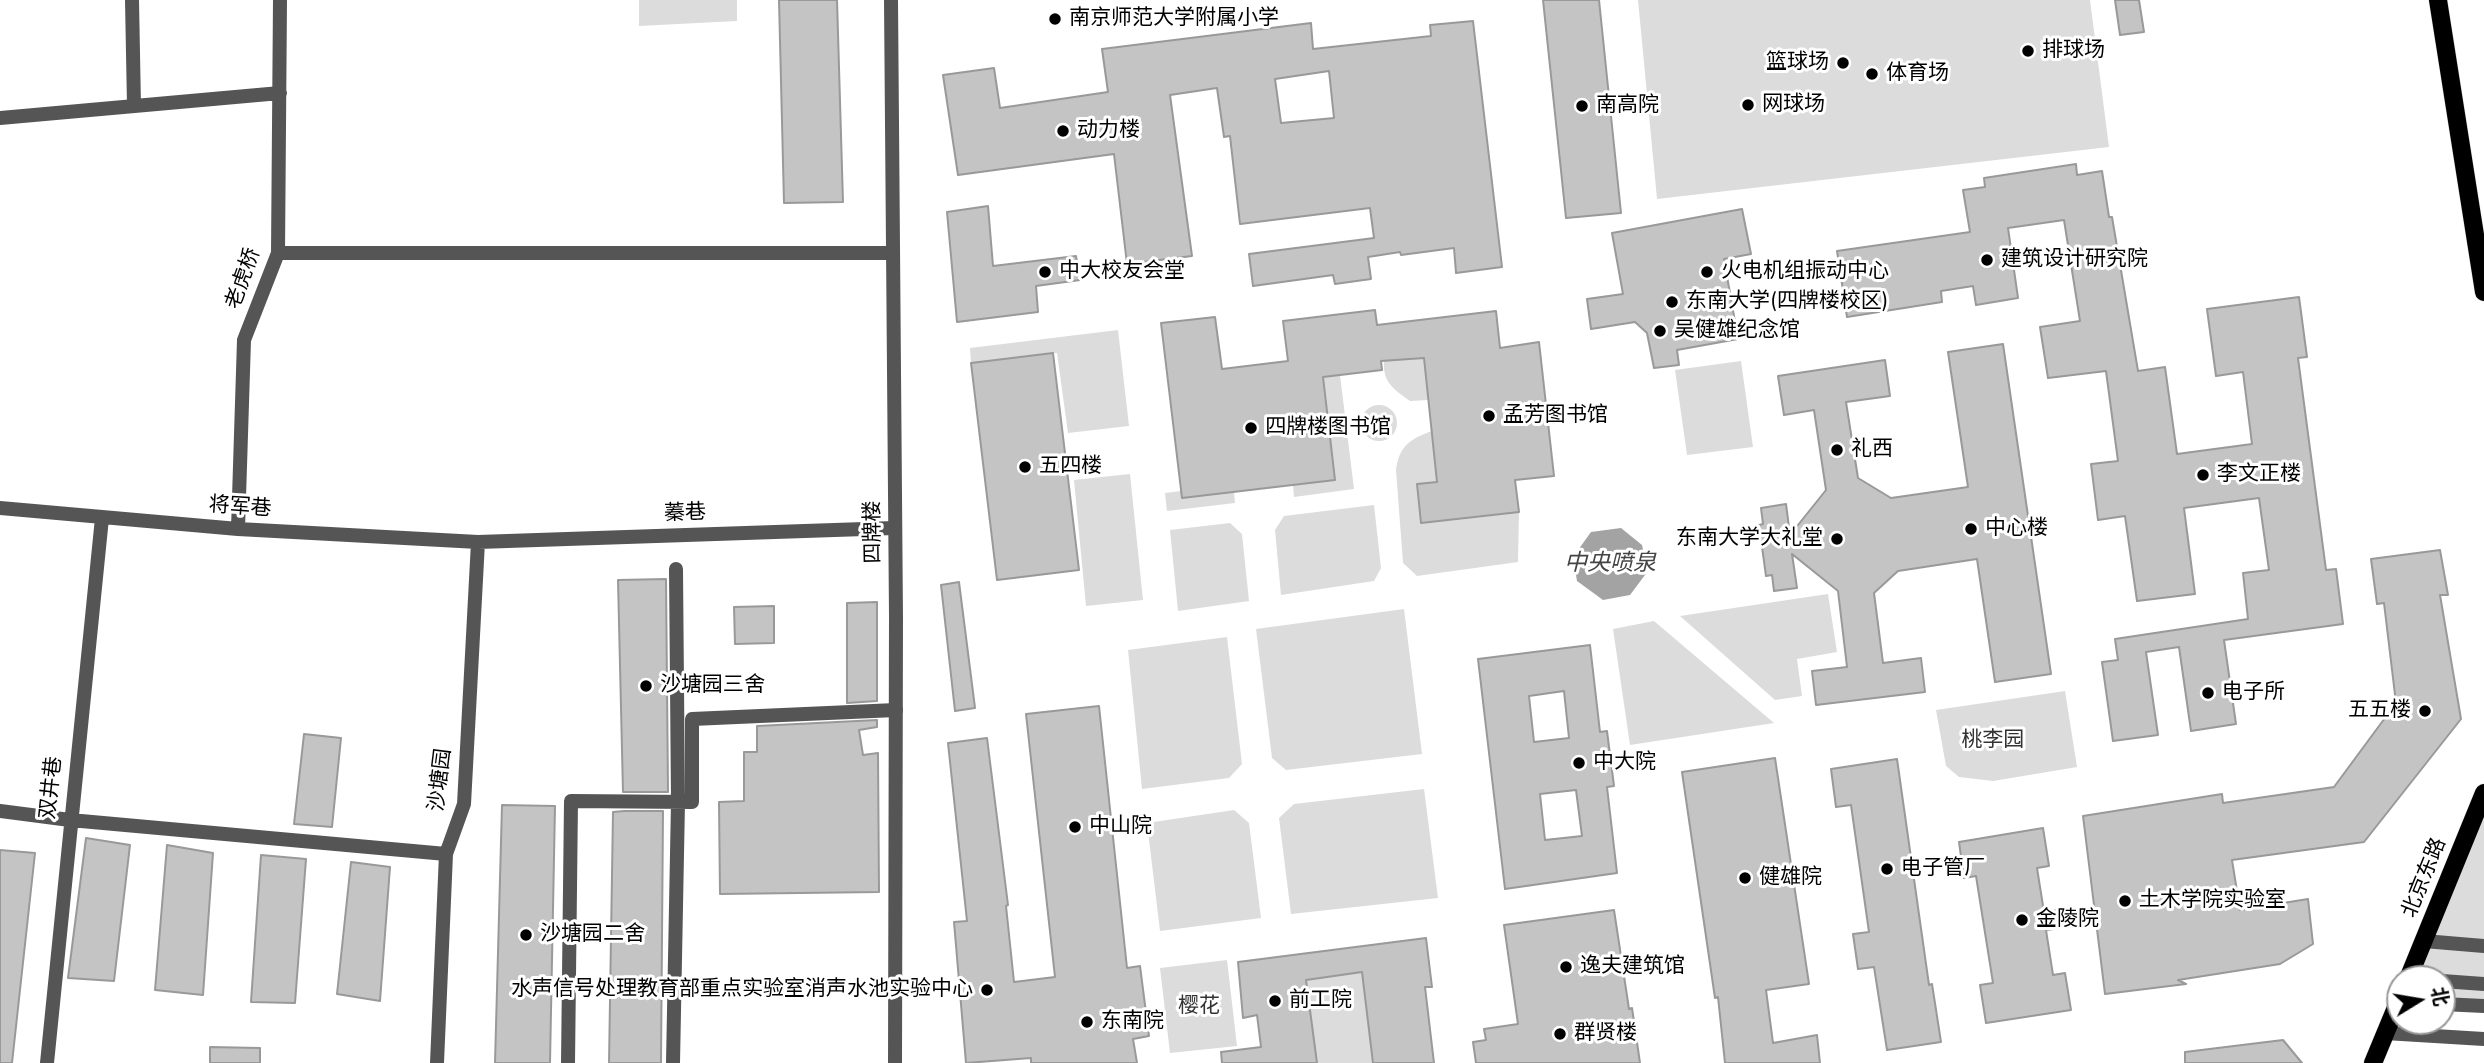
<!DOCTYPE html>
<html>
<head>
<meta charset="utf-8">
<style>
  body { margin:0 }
  #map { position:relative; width:2484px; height:1063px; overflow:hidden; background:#fff; font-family:"Nunito Sans","Noto Sans SC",sans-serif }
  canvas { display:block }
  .north { position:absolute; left:2386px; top:965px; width:70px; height:70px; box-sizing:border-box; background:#fff; border:2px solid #999; border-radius:50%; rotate:79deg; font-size:19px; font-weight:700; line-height:28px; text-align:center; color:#000 }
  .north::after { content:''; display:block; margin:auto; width:24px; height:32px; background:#000; clip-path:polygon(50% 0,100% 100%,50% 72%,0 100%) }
</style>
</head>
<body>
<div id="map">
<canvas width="2484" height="1063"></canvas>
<div class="north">北</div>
</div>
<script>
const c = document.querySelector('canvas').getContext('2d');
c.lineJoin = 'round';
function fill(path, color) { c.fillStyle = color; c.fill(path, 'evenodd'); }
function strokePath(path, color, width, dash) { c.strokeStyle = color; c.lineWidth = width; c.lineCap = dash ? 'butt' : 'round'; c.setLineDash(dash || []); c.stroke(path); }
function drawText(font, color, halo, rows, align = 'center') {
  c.font = font + ' "Nunito Sans","Noto Sans SC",sans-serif'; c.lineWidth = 6; c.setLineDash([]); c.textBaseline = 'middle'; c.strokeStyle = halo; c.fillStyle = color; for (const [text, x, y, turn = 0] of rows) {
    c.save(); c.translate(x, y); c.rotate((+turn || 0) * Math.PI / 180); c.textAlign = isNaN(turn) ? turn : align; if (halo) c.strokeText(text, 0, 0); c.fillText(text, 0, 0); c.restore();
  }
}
fill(new Path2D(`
  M 639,0 L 737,0 L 737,21 L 639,26 Z
  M 1638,0 L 2090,0 L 2109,147 L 1657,199 Z
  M 1118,330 L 1129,426 L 1068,433 L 1057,353 L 971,363 L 970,348 Z
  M 1404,349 L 1405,359 L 1424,358 L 1428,400 L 1410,401 C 1387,385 1381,378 1385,351 Z
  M 1741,361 L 1753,447 L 1687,455 L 1675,370 Z
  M 1340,375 L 1354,489 L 1294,497 L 1293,485 L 1335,480 L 1323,377 Z
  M1361 423a18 18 0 1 1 36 0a18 18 0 1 1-36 0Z
  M 1432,431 L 1437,482 L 1417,484 L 1421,523 L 1519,512 L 1518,562 L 1417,576 L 1403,563 L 1396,470 C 1399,446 1410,439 1432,431 Z
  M 1130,474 L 1143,600 L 1086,606 L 1074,480 Z
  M 1181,491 L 1183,498 L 1234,492 L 1235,503 L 1167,511 L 1165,493 Z
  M 1374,505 L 1381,568 L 1374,581 L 1281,595 L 1275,530 L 1284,516 Z
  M 1230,523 L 1242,534 L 1249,601 L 1178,611 L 1170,530 Z
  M 1828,594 L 1837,652 L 1797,659 L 1802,696 L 1775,700 L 1680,616 Z
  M 1404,609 L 1422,754 L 1286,770 L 1272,758 L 1256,629 Z
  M 1654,621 L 1774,723 L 1630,745 L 1613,629 Z
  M 1227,637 L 1242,764 L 1229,778 L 1142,789 L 1128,650 Z
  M 2065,691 L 2077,767 L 1993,781 L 1959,777 L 1946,766 L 1936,710 Z
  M 1424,789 L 1438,898 L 1291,914 L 1279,818 L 1294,804 Z
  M 2484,797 L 2484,1001 L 2442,1001 L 2442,979 L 2408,979 Z
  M 1234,810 L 1249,823 L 1261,918 L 1160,931 L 1147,823 Z
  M 1426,938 L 1432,987 L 1425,988 L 1434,1063 L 1263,1063 L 1258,1015 L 1243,1018 L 1238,962 Z
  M 1227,960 L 1237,1046 L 1170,1053 L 1160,968 Z`), '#dcdcdc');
fill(new Path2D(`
  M 1621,528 L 1642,545 L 1648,571 L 1630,595 L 1603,600 L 1577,581 L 1573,557 L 1591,532 Z`), '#a3a3a3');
const building = new Path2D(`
  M 779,0 L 837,0 L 843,202 L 784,203 Z
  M 1543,0 L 1599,0 L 1621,213 L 1566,218 Z
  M 2115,0 L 2139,0 L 2144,32 L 2120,35 Z
  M 1473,21 L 1502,267 L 1456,273 L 1454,248 L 1401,255 L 1400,252 L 1368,257 L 1371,279 L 1335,284 L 1333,275 L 1253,286 L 1249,254 L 1374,238 L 1370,208 L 1240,224 L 1230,136 L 1224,137 L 1217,88 L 1170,95 L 1192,256 L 1127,264 L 1114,154 L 958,175 L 943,75 L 994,68 L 1000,108 L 1108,92 L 1102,49 L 1311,23 L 1313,49 L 1431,36 L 1430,25 ZM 1329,71 L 1334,118 L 1281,123 L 1275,79 Z
  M 2076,164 L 2077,175 L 2102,171 L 2109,217 L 2112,217 L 2138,371 L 2165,367 L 2177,454 L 2252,444 L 2243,372 L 2216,376 L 2207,309 L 2299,297 L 2307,357 L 2298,358 L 2326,570 L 2336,569 L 2343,624 L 2224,640 L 2236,724 L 2191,731 L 2179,647 L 2146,652 L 2158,735 L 2113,741 L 2102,662 L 2118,660 L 2115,639 L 2248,619 L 2243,573 L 2269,570 L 2259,498 L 2184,508 L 2195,594 L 2137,601 L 2125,516 L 2098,520 L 2091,464 L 2118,461 L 2106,371 L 2048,378 L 2040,327 L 2080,321 L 2064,220 L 2008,228 L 2018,298 L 1976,305 L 1973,286 L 1941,291 L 1942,302 L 1847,317 L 1837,251 L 1970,232 L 1963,190 L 1985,187 L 1984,178 Z
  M 988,206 L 993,266 L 1076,256 L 1080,280 L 1036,286 L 1038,312 L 957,322 L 947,212 Z
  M 1742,209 L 1751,254 L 1724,259 L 1738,339 L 1677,350 L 1679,365 L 1654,368 L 1647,333 L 1635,322 L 1591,329 L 1587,299 L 1623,294 L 1612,233 Z
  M 1375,310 L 1377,325 L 1496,311 L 1500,348 L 1539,342 L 1554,476 L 1515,480 L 1519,512 L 1421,523 L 1417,484 L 1437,482 L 1424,358 L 1381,361 L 1382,370 L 1323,377 L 1335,480 L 1182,498 L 1161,323 L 1215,317 L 1222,369 L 1288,361 L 1283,321 Z
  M 2003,344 L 2051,674 L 1995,682 L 1977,559 L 1898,571 L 1874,593 L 1883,663 L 1921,658 L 1925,692 L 1816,705 L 1812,671 L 1847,667 L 1838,591 L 1792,554 L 1797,588 L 1774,591 L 1772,575 L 1766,576 L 1759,525 L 1763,524 L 1761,508 L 1786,504 L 1790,535 L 1826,490 L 1814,410 L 1784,415 L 1778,376 L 1885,360 L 1890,396 L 1846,402 L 1858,478 L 1891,498 L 1968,487 L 1948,352 Z
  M 1053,353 L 1079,570 L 997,580 L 971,363 Z
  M 2440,550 L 2448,595 L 2440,595 L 2461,719 L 2364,842 L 2232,860 L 2240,910 L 2308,899 L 2313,944 L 2280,964 L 2178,980 L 2186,984 L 2105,994 L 2083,816 L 2222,794 L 2223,803 L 2334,787 L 2396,703 L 2384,603 L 2377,604 L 2371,559 Z
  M 666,579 L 668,792 L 623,792 L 618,580 Z
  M 959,582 L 975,708 L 955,711 L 941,585 Z
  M 877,602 L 877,701 L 847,703 L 847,603 Z
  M 774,606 L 774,643 L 735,644 L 734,607 Z
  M 1590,645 L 1600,732 L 1607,731 L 1614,786 L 1607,787 L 1617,873 L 1505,889 L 1478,659 ZM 1564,691 L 1569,738 L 1534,742 L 1529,696 ZM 1576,790 L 1582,836 L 1545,840 L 1540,794 Z
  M 1099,706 L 1127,968 L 1140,966 L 1149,1036 L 1133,1039 L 1137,1063 L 1031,1063 L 1031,1058 L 966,1063 L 954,922 L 967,921 L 948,743 L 987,738 L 1008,905 L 1006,906 L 1014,982 L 1055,977 L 1026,714 Z
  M 877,720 L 877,727 L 859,730 L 863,755 L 878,753 L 879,892 L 720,894 L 719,802 L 744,801 L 744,752 L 757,752 L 757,726 Z
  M 304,734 L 341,738 L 332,827 L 294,824 Z
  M 1775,758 L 1809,984 L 1766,990 L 1773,1043 L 1817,1035 L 1820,1063 L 1725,1063 L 1718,997 L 1715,998 L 1682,772 Z
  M 1897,759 L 1929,985 L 1932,984 L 1941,1042 L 1887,1050 L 1874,967 L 1858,969 L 1853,934 L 1869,932 L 1851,805 L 1836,807 L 1831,769 Z
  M 502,805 L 555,806 L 550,1063 L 495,1063 Z
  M 624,811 L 663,811 L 661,1063 L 609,1063 L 613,812 Z
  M 2043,828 L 2049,866 L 2037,868 L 2044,912 L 2059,910 L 2062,928 L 2046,930 L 2053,975 L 2065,973 L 2071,1010 L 1986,1023 L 1980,985 L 1993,983 L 1976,876 L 1964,878 L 1959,842 Z
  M 86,838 L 130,845 L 114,981 L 68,978 Z
  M 167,845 L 213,853 L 203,995 L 155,990 Z
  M 0,850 L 35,853 L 12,1063 L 0,1063 Z
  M 261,855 L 306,859 L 295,1003 L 251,1002 Z
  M 351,862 L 390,867 L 380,1001 L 337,994 Z
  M 1614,910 L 1629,1009 L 1632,1008 L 1640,1063 L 1476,1063 L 1473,1042 L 1486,1040 L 1484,1029 L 1518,1024 L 1504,925 Z
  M 1426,938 L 1432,987 L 1425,987 L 1434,1063 L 1373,1063 L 1362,972 L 1306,980 L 1317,1063 L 1222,1063 L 1221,1052 L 1261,1047 L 1257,1015 L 1243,1018 L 1238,962 Z
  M 2283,1040 L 2302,1063 L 2185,1063 L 2185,1052 Z
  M 210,1047 L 260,1048 L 260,1063 L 210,1063 Z`);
fill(building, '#c4c4c4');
strokePath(building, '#999', 2);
const primary = new Path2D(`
  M 2438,0 L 2484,292
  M 2408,979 L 2484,793
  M 2373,1063 L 2400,998`);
strokePath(primary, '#dbdbdb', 19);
strokePath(new Path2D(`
  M 132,0 L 134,106
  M 0,118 L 280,93
  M 278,253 L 893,253
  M 0,508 L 238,529 L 478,542 L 894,528
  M 238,529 L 244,340 L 278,253 L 280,0
  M 0,811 L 70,820 L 446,854
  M 47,1063 L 102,518
  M 437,1063 L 446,854 L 464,804 L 478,542
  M 568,1063 L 571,801 L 692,802 L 692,719 L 896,710
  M 673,1063 L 678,802 L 676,569`), '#555', 14);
strokePath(new Path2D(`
  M 891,0 L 896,617 L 895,1063
  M 2424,941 L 2484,946
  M 2442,981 L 2484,984
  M 2442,1004 L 2484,1006
  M 2385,1033 L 2484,1039`), '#555', 14);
strokePath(primary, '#000', 18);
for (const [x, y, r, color] of [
  [1055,19,7,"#000"],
  [2028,51,7,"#000"],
  [1843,63,7,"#000"],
  [1872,74,7,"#000"],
  [1748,105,7,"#000"],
  [1582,106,7,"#000"],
  [1063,131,7,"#000"],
  [1987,260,7,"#000"],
  [1045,272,7,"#000"],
  [1707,272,7,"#000"],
  [1672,302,7,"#000"],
  [1660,331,7,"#000"],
  [1489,416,7,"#000"],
  [1251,428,7,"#000"],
  [1837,450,7,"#000"],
  [1025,467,7,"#000"],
  [2203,475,7,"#000"],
  [1971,529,7,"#000"],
  [1837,539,7,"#000"],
  [646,686,7,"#000"],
  [2208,693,7,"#000"],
  [2425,711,7,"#000"],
  [1579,763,7,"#000"],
  [1075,827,7,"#000"],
  [1887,869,7,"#000"],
  [1745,878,7,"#000"],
  [2125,901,7,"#000"],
  [2022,920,7,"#000"],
  [526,935,7,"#000"],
  [1566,967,7,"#000"],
  [987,990,7,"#000"],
  [1275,1001,7,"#000"],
  [1087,1022,7,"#000"],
  [1560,1034,7,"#000"]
]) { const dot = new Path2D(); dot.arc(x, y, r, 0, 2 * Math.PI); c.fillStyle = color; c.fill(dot); strokePath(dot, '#fff', 2.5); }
drawText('21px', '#000', '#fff', [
  ["南京师范大学附属小学",1069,19],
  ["排球场",2042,51],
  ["篮球场",1829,63,"right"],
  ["体育场",1886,74],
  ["网球场",1762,105],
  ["南高院",1596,106],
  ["动力楼",1077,131],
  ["建筑设计研究院",2001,260],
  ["中大校友会堂",1059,272],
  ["火电机组振动中心",1721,272],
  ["东南大学(四牌楼校区)",1686,302],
  ["吴健雄纪念馆",1674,331],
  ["孟芳图书馆",1503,416],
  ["四牌楼图书馆",1265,428],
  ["礼西",1851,450],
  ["五四楼",1039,467],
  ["李文正楼",2217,475],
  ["中心楼",1985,529],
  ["东南大学大礼堂",1823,539,"right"],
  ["沙塘园三舍",660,686],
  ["电子所",2222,693],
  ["五五楼",2411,711,"right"],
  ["中大院",1593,763],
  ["中山院",1089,827],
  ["电子管厂",1901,869],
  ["健雄院",1759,878],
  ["土木学院实验室",2139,901],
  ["金陵院",2036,920],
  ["沙塘园二舍",540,935],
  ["逸夫建筑馆",1580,967],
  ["水声信号处理教育部重点实验室消声水池实验中心",973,990,"right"],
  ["前工院",1289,1001],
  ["东南院",1101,1022],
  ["群贤楼",1574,1034]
], 'left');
drawText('21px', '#000', '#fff', [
  ["老虎桥",244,279,-70],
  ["将军巷",240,508,4],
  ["蓁巷",685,514,-2],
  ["四牌楼",874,532,-91],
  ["沙塘园",441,780,-83],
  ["双井巷",52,788,-84],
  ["北京东路",2425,878,-68]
]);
drawText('21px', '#333', '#fff', [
  ["桃李园",1993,741],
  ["樱花",1199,1007]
]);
drawText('italic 23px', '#444', '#fff', [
  ["中央喷泉",1610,564]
]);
</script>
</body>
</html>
